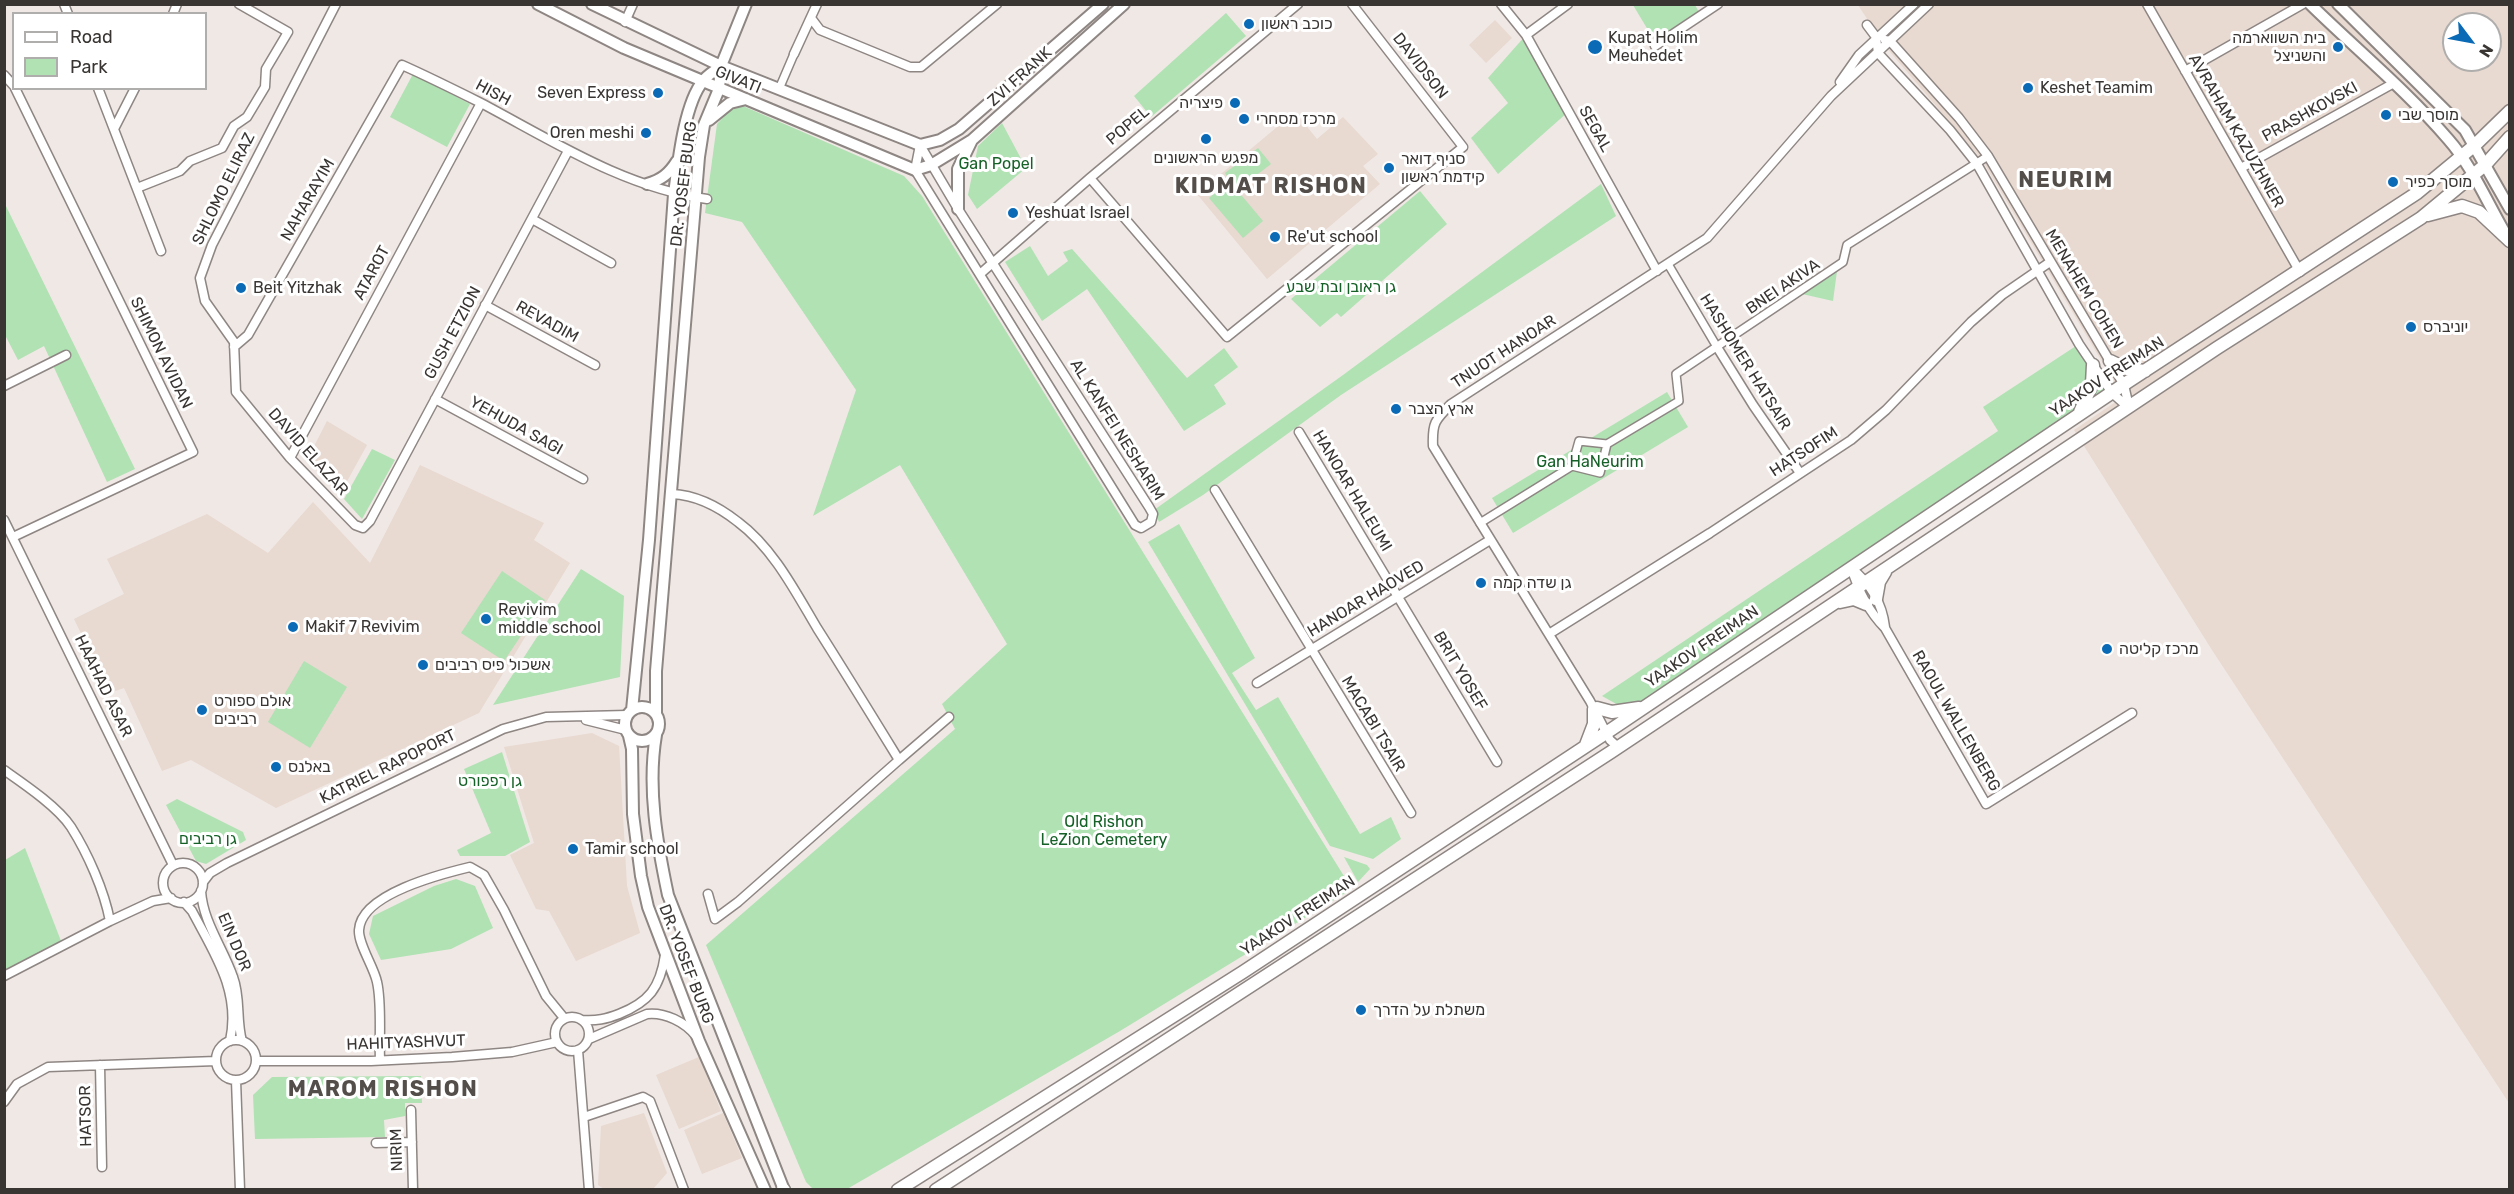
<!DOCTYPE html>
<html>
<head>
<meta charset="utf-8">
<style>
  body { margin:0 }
  #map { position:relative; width:2514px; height:1194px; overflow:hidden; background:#f0e8e4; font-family:Rubik,sans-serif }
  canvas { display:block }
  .frame { position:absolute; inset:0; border:6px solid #383533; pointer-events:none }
  .legend { position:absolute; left:12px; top:12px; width:195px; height:78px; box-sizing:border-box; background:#fff; border:2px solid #afaead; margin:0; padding:8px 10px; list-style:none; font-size:18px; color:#383533 }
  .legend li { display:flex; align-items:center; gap:12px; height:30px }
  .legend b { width:30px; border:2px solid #afaead }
  .north { position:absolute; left:2442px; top:12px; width:60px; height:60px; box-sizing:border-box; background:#fff; border:2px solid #afaead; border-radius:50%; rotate:122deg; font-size:16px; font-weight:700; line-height:24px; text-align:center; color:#383533 }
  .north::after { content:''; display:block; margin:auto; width:21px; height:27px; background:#0a6ab6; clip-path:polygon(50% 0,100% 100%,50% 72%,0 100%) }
</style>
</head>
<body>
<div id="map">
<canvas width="2514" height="1194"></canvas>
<div class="frame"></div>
<ul class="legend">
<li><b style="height:8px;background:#fff"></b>Road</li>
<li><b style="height:16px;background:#b0e2b4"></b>Park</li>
</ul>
<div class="north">N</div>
</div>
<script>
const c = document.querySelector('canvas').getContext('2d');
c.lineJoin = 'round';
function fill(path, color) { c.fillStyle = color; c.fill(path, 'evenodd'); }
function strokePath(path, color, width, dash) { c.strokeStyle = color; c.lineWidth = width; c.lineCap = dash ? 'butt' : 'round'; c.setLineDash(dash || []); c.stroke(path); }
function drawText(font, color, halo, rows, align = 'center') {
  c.font = font + ' Rubik,Heebo,sans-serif'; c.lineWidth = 6; c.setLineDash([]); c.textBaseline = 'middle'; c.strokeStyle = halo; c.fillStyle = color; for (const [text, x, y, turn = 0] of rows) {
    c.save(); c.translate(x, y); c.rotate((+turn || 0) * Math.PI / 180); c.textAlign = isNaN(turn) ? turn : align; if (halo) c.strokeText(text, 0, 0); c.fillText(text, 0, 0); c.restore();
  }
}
fill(new Path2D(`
  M 1858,5 L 2509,5 L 2509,1103 L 2212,650 L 2074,430 L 2123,397 L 1982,160 L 1885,46 ZM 2454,24 L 2490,24 L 2490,60 L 2454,60 Z
  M 1495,20 L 1512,38 L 1486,63 L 1469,45 Z
  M 1295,112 L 1317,139 L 1343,117 L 1378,154 L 1363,166 L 1380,184 L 1267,279 L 1197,194 Z
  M 327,421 L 367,445 L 340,494 L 307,460 Z
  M 420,465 L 544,523 L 534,540 L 570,563 L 479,713 L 276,808 L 191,760 L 162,771 L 124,688 L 110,693 L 74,619 L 124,594 L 107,559 L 207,514 L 268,553 L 313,502 L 370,563 Z
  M 592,733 L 619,746 L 627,886 L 640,933 L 576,961 L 549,911 L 536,909 L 510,855 L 534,843 L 504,747 Z
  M 699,1057 L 721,1111 L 679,1129 L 656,1075 Z
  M 644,1113 L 667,1173 L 653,1189 L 604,1189 L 598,1185 L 601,1126 Z
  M 723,1113 L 742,1158 L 702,1174 L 684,1130 Z`), '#e8d9d1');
fill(new Path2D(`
  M 1633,5 L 1695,5 L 1699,12 L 1654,40 Z
  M 1226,13 L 1246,36 L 1151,117 L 1134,96 Z
  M 1526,35 L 1568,112 L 1498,174 L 1471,138 L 1508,103 L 1488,78 Z
  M 413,74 L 470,104 L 447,147 L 390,117 Z
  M 743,106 L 904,176 L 922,196 L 1352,889 L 1120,1031 L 847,1189 L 813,1189 L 806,1182 L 706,945 L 955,729 L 942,704 L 1007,644 L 900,465 L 813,516 L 856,390 L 742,222 L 705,213 L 717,124 L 729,111 Z
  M 1002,123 L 1026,168 L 977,209 L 968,195 L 978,146 Z
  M 1258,148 L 1271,164 L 1237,190 L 1263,221 L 1243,238 L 1209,198 L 1230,181 L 1225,173 Z
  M 1601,184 L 1616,216 L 1341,395 L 1203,495 L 1159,522 L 1154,510 L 1343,375 Z
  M 1420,191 L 1447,224 L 1341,317 L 1337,313 L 1320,327 L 1291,299 Z
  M 4,202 L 135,469 L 107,482 L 44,346 L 18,360 L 5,335 Z
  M 1030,246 L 1048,276 L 1068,261 L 1063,252 L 1072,249 L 1187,378 L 1224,348 L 1238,367 L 1214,385 L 1226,404 L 1184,431 L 1087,289 L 1042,321 L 1005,262 Z
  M 1837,271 L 1833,301 L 1802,294 Z
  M 2079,344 L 2112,393 L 1653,700 L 1620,706 L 1602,696 L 1998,431 L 1983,407 Z
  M 1667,392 L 1688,427 L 1513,533 L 1492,498 Z
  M 372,449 L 395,460 L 362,519 L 344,499 Z
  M 1179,524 L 1255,658 L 1232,673 L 1256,710 L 1278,697 L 1360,834 L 1391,817 L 1401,839 L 1373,859 L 1330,846 L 1148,542 Z
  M 581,569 L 624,596 L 620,677 L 493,705 Z
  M 502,571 L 545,600 L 504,661 L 461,633 Z
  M 304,661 L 347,687 L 310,748 L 268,722 Z
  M 502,752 L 530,842 L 505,856 L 460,856 L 457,850 L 491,833 L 464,769 Z
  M 177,799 L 243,832 L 246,840 L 206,864 L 196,861 L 166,805 Z
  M 25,848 L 61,941 L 5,970 L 5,860 Z
  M 1344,857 L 1367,865 L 1370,869 L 1358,882 Z
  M 456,879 L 475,886 L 493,928 L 451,949 L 381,960 L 369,934 L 373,916 L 434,886 Z
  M 421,1076 L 422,1103 L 405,1103 L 405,1116 L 384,1120 L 385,1137 L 255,1139 L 253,1095 L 272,1077 Z`), '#b0e2b4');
const pedestrian = new Path2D(`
  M 779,89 L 794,54
  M 1668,264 L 1717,347
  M 1572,466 L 1600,473 L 1607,444
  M 1480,523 L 1572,466 L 1579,441 L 1607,444 L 1679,401 L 1676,374 L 1843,262 L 1847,245 L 1988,156`);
const minor = new Path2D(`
  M 64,4 L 68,14
  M 336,4 L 212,245 L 200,278 L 205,301 L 234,342 L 236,392 L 290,458 L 355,525 L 363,528 L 370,521 L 568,151
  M 1501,4 L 1526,35 L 1657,271
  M 2147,4 L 2300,272
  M 173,14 L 177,4
  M 811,18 L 820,30 L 910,67 L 921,67 L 997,4
  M 625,22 L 633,4
  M 1867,25 L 1876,37 L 1878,53 L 1950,130 L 1977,164 L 2079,344 L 2112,393 L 2129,408
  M 1526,35 L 1568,4
  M 1885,40 L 1890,41 L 1959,118 L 1988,156 L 2124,385 L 2129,407
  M 1655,46 L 1718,4
  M 794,54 L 817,4
  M 2185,71 L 2303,4
  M 4,75 L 14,86
  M 1840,82 L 1859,55 L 1914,4
  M 98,88 L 161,251
  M 114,129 L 135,88
  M 920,145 L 958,209 L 1149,507 L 1153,514 L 1151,522 L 1141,528 L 1135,525 L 915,170 Z
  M 2241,168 L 2394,83
  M 1090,178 L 1227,337 L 1463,147 L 1352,4
  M 137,188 L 180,171 L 190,161 L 222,148 L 234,126 L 247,117 L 265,87 L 266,69 L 288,32 L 239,4
  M 532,219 L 611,263
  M 980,274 L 1090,178 L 1298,4
  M 485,305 L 595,365
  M 234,347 L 248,335 L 402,65 C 429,77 455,90 481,103 C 553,141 625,188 707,199
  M 1717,347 L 1753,405 L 1800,473
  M 4,386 L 66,355
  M 435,399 L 583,479
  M 1299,432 L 1497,762
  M 290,458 L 481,103
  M 1215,490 L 1411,813
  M 672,494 C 696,495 719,507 738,522 C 773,548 795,591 817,628 C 845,672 872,716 899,760 L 738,902 L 715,919 L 708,894
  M 4,520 L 173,865
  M 13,537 L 193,452 L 15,88
  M 1851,567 C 1858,590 1868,611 1885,628 L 1986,804 L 2132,713
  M 1851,568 C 1870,583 1882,602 1885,627
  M 1549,634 L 1710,533 L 1851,440 L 1886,410 L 1971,322 L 2002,295 L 2050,262
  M 1257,683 L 1490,540
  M 586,720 L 626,730
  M 1618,747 L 1610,740 L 1590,701 L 1433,446 C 1432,423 1435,420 1451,404 L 1707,238 L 1831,96 L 1929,4
  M 899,760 L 949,717
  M 4,770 C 24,784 58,807 71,827 C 88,854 104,890 110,921
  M163 883a20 20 0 1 1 40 0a20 20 0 1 1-40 0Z
  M 203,882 L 210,873 L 227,863 L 503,729 L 546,717 L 627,715
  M 201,891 C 203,922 223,948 233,977 C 241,998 236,1020 242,1041
  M 184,902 L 192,911 C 214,953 241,991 230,1041
  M 4,976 L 110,921 L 153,901 L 171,898
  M555 1034a17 17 0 1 1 34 0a17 17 0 1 1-34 0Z
  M 582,1020 C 597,1021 606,1019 619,1014 C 649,1002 660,988 665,955
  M 589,1039 L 647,1014 C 665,1012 685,1022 696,1036
  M216 1060a20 20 0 1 1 40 0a20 20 0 1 1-40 0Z
  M 578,1050 L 589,1190
  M 380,1060 C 379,1038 382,1003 377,982 C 374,967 358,944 359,930 C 361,894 441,874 470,867 L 484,875 L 504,910 L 546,996 L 564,1018
  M 256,1061 L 371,1061 L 452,1057 L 512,1052 L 557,1042
  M 100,1065 L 102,1167
  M 236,1080 L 240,1190
  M 4,1102 L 17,1084 L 48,1067 L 216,1061
  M 411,1110 L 413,1190
  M 584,1117 L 643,1097 L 650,1101 L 684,1190
  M 376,1143 L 412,1142`);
const tertiary = new Path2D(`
  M 538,4 L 624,48 L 915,170 L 931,165 L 972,140 L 1124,4
  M 592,4 L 721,66 L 920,145 L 940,140 L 959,129 L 1103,4
  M 2310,4 C 2356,49 2406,90 2448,139 C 2472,166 2487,202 2505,233
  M 2338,4 L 2465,130 L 2510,209
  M 709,120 L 730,103 L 746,99
  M 647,184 C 661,180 669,174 677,161
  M 958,209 L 958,169 L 972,140
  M625 724a17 17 0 1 1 34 0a17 17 0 1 1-34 0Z
  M 632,710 L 649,540 L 674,194 C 678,164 684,104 703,81 C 707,75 715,71 721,66
  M 656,714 L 656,671 L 699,157 L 704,125 L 719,89 L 721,66 L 746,4
  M 656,735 C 647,788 657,843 668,895 L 784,1190
  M 629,736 L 632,749 L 633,814 L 641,876 L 648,907 L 699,1041 L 765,1190`);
const secondary = new Path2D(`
  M 2428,215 L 2462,206 L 2479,212 L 2510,241
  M 2110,361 L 2127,369 L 2145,371
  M 2080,412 L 2092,384 L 2093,365
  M 1876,599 L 1879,582 L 1885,572
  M 1840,602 L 1854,599 L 1866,604
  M 1597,708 L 1612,712 L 1639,708
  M 1586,745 L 1594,724 L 1594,709
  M 783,1189 L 784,1190
  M 898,1190 L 1243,972 L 1612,729 L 2129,381 L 2417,193 L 2475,145 L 2510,111
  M 936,1190 L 1611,752 L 2217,348 L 2421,218 L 2485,165 L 2510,137`);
strokePath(pedestrian, '#8e8683', 10);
strokePath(minor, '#8e8683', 11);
strokePath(tertiary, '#8e8683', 14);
strokePath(secondary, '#8e8683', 15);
strokePath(pedestrian, '#fff', 7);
strokePath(minor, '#fff', 8);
strokePath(tertiary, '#fff', 10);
strokePath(secondary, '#fff', 12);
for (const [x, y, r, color] of [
  [1249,24,6,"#0a6ab6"],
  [1595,47,8,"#0a6ab6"],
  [2338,47,6,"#0a6ab6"],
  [2028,88,6,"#0a6ab6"],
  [658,93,6,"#0a6ab6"],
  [1235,103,6,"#0a6ab6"],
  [2386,115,6,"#0a6ab6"],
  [1244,119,6,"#0a6ab6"],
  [646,133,6,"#0a6ab6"],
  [1206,139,6,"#0a6ab6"],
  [1389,168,6,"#0a6ab6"],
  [2393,182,6,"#0a6ab6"],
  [1013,213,6,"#0a6ab6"],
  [1275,237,6,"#0a6ab6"],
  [241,288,6,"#0a6ab6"],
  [2411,327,6,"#0a6ab6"],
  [1396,409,6,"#0a6ab6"],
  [1481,583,6,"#0a6ab6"],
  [486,619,6,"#0a6ab6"],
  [293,627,6,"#0a6ab6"],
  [2107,649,6,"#0a6ab6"],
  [423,665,6,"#0a6ab6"],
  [202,710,6,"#0a6ab6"],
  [276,767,6,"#0a6ab6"],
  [573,849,6,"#0a6ab6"],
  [1361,1010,6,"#0a6ab6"]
]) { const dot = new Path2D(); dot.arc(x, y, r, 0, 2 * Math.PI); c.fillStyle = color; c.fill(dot); strokePath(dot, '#fff', 2); }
drawText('16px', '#383533', '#fff', [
  ["כוכב ראשון",1261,24],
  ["Kupat Holim",1608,38],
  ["Meuhedet",1608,56],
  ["בית השווארמה",2326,38,"right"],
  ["והשניצל",2326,56,"right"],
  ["Keshet Teamim",2040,88],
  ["Seven Express",646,93,"right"],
  ["פיצריה",1223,103,"right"],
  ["מוסך שבי",2398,115],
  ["מרכז מסחרי",1256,119],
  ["Oren meshi",634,133,"right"],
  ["מפגש הראשונים",1206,158,"center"],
  ["סניף דואר",1401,159],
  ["קידמת ראשון",1401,177],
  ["מוסך כפיר",2405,182],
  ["Yeshuat Israel",1025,213],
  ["Re'ut school",1287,237],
  ["Beit Yitzhak",253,288],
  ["יוניברס",2423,327],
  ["ארץ הצבר",1408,409],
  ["גן שדה קמה",1493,583],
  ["Revivim",498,610],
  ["middle school",498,628],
  ["Makif 7 Revivim",305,627],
  ["מרכז קליטה",2119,649],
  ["אשכול פיס רביבים",435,665],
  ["אולם ספורט",214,701],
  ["רביבים",214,719],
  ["באלנס",288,767],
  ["Tamir school",585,849],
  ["משתלת על הדרך",1373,1010]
], 'left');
drawText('16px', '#383533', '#fff', [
  ["DAVIDSON",1420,66,52],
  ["ZVI FRANK",1020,77,-42],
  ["GIVATI",738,80,22],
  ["HISH",493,93,28],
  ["PRASHKOVSKI",2310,112,-29],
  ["POPEL",1128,126,-40],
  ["SEGAL",1595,129,61],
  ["AVRAHAM KAZUZHNER",2236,131,60],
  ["DR. YOSEF BURG",684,184,-83],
  ["SHLOMO ELIRAZ",224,189,-64],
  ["NAHARAYIM",308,200,-60],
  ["ATAROT",372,273,-62],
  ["BNEI AKIVA",1783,287,-34],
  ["MENAHEM COHEN",2084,289,59],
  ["REVADIM",547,322,29],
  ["GUSH ETZION",453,333,-62],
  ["TNUOT HANOAR",1504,352,-33],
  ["SHIMON AVIDAN",161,353,64],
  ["HASHOMER HATSAIR",1745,362,58],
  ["YAAKOV FREIMAN",2107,377,-33],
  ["YEHUDA SAGI",516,426,29],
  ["AL KANFEI NESHARIM",1117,430,58],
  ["DAVID ELAZAR",308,452,48],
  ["HATSOFIM",1804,452,-33],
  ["HANOAR HALEUMI",1352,491,59],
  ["HANOAR HAOVED",1366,599,-31],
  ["YAAKOV FREIMAN",1702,647,-34],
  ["BRIT YOSEF",1460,671,59],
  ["HAAHAD ASAR",103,686,64],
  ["RAOUL WALLENBERG",1956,721,60],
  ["MACABI TSAIR",1373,724,59],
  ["KATRIEL RAPOPORT",388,767,-26],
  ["YAAKOV FREIMAN",1298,916,-33],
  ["EIN DOR",234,942,67],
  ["DR. YOSEF BURG",686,964,69],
  ["HAHITYASHVUT",406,1043,-2],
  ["HATSOR",86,1116,-91],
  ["NIRIM",397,1150,-92]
]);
drawText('16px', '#166127', '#fff', [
  ["Gan Popel",996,164],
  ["גן ראובן ובת שבע",1341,287],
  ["Gan HaNeurim",1590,462],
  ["גן רפפורט",490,781],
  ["Old Rishon",1104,822],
  ["LeZion Cemetery",1104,840],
  ["גן רביבים",208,839]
]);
c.letterSpacing = '1.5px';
drawText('bold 22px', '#544e4a', '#fff', [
  ["NEURIM",2066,181],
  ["KIDMAT RISHON",1271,187],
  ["MAROM RISHON",383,1090]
]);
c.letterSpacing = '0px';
</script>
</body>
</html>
